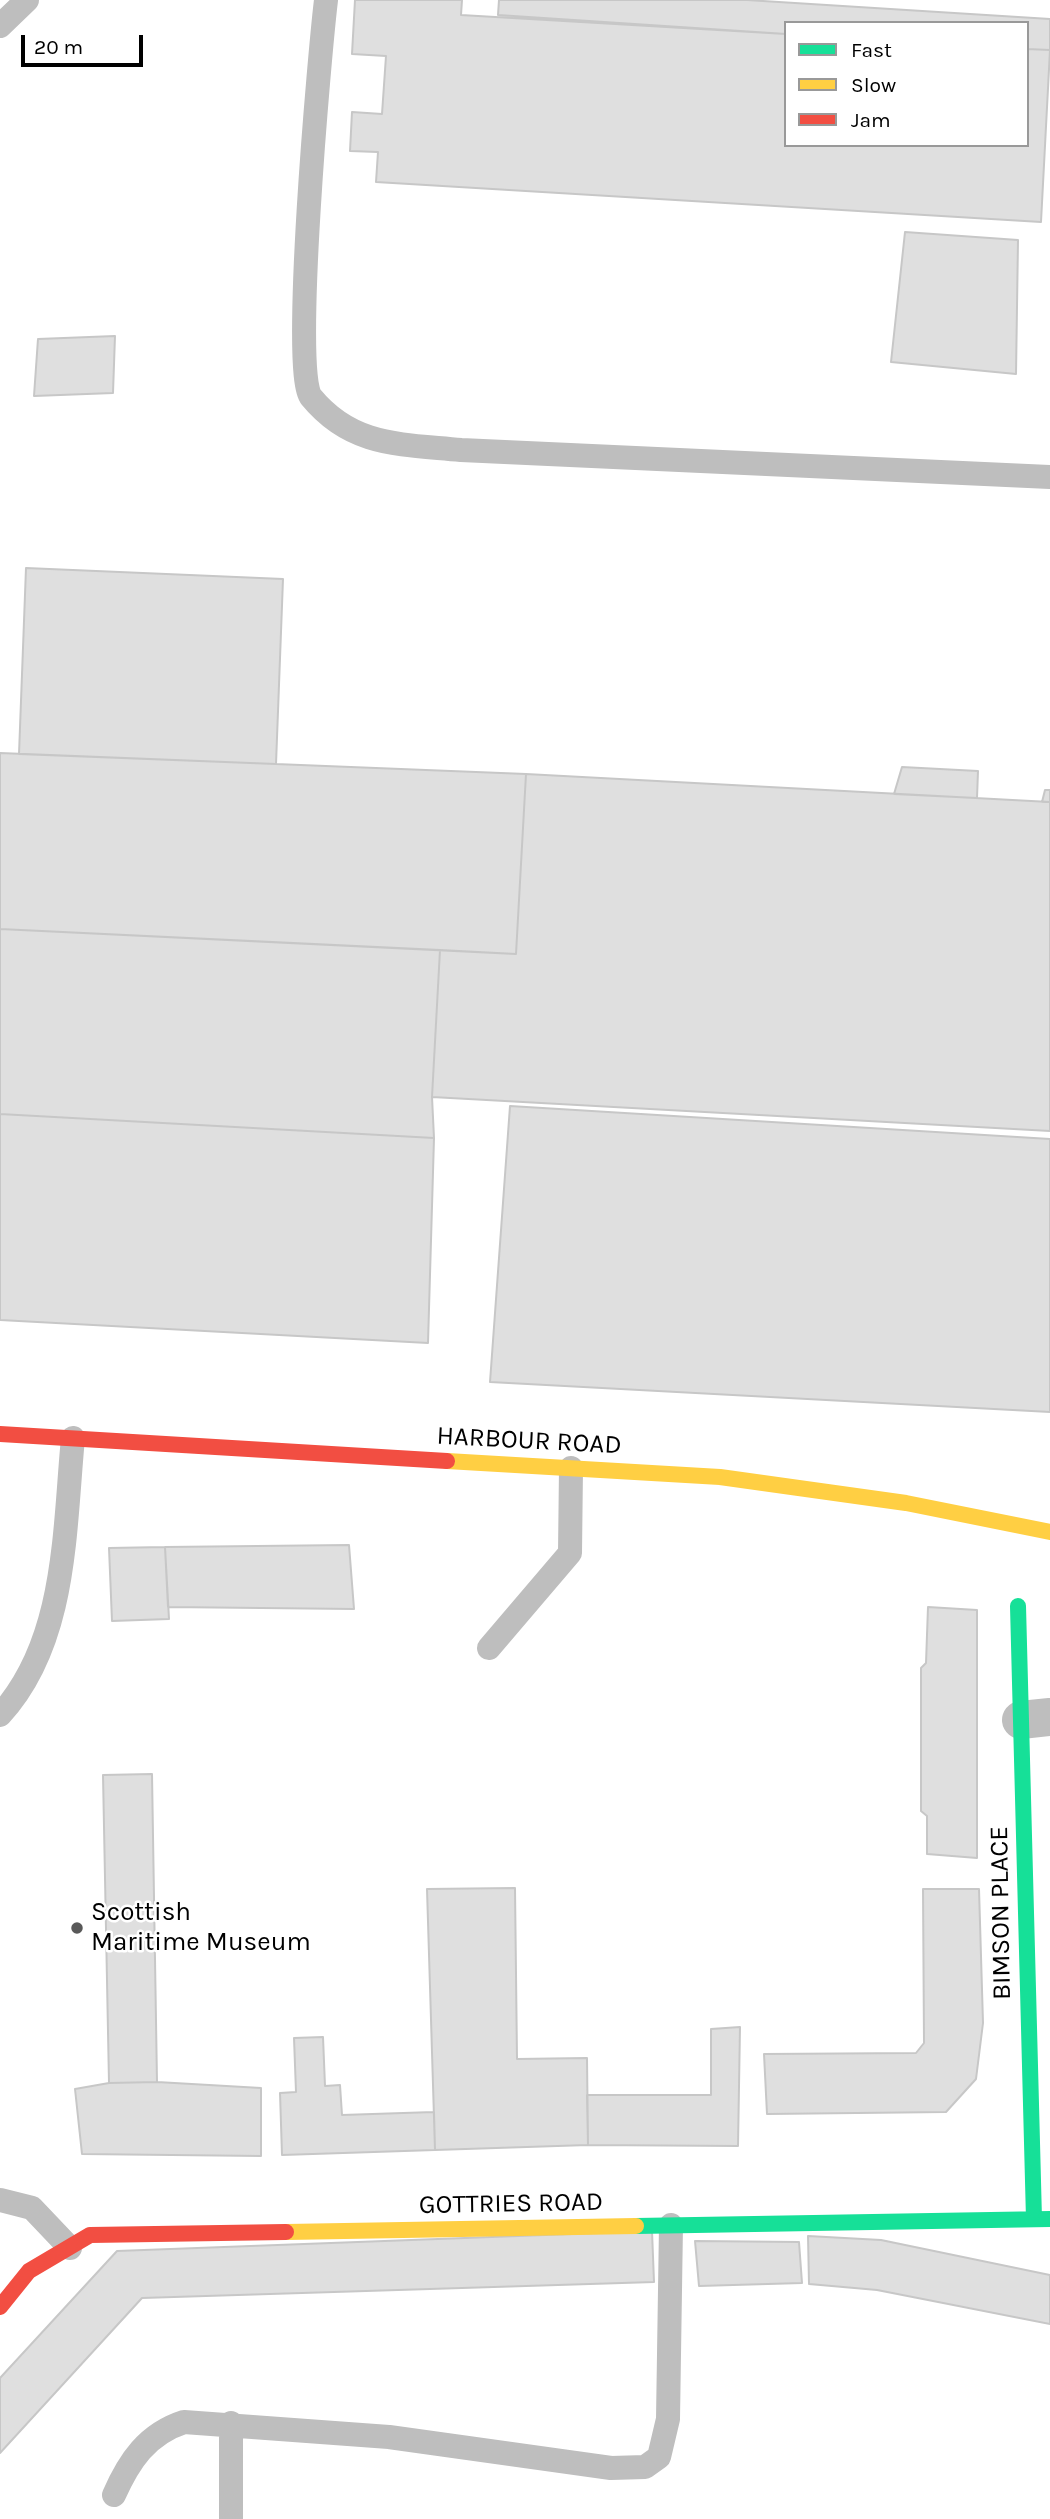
<!DOCTYPE html>
<html>
<head>
<meta charset="utf-8">
<style>
  body { margin:0 }
  #map { position:relative; width:1050px; height:2519px; overflow:hidden; background:#fff; font-family:Karla,sans-serif }
  canvas { display:block }
  .legend { position:absolute; left:784px; top:21px; width:245px; height:126px; box-sizing:border-box; background:#fff; border:2px solid #999; margin:0; padding:9px 12px; list-style:none; font-size:21px; color:#000 }
  .legend li { display:flex; align-items:center; gap:14px; height:35px }
  .legend b { width:35px; border:2px solid #999 }
  .scale { position:absolute; left:21px; top:35px; width:122px; height:32px; box-sizing:border-box; border:4px solid #000; border-top:0; padding-left:9px; font-size:21px; line-height:24px; white-space:nowrap; color:#000; -webkit-text-stroke:5px #fff; paint-order:stroke }
</style>
</head>
<body>
<div id="map">
<canvas width="1050" height="2519"></canvas>
<ul class="legend">
<li><b style="height:9px;background:#16e098"></b>Fast</li>
<li><b style="height:9px;background:#ffcf43"></b>Slow</li>
<li><b style="height:9px;background:#f24e42"></b>Jam</li>
</ul>
<div class="scale">20 m</div>
</div>
<script>
const c = document.querySelector('canvas').getContext('2d');
c.lineJoin = 'round';
function fill(path, color) { c.fillStyle = color; c.fill(path, 'evenodd'); }
function strokePath(path, color, width, dash) { c.strokeStyle = color; c.lineWidth = width; c.lineCap = dash ? 'butt' : 'round'; c.setLineDash(dash || []); c.stroke(path); }
function drawText(font, color, halo, rows, align = 'center') {
  c.font = font + ' Karla,sans-serif'; c.lineWidth = 5; c.setLineDash([]); c.textBaseline = 'middle'; c.strokeStyle = halo; c.fillStyle = color; for (const [text, x, y, turn = 0] of rows) {
    c.save(); c.translate(x, y); c.rotate((+turn || 0) * Math.PI / 180); c.textAlign = isNaN(turn) ? turn : align; if (halo) c.strokeText(text, 0, 0); c.fillText(text, 0, 0); c.restore();
  }
}
const building = new Path2D(`
  M 355,0 L 462,0 L 461,15 L 786,34 L 786,145 L 1027,145 L 1027,49 L 1050,50 L 1041,222 L 376,182 L 378,152 L 350,151 L 352,112 L 382,114 L 386,56 L 352,54 Z
  M 499,0 L 747,0 L 1050,19 L 1050,50 L 1027,49 L 1027,23 L 786,23 L 786,34 L 498,15 Z
  M 905,232 L 1018,240 L 1016,374 L 891,362 Z
  M 115,336 L 113,393 L 34,396 L 38,339 Z
  M 26,568 L 283,579 L 276,764 L 19,754 Z
  M 0,753 L 526,774 L 516,954 L 0,929 Z
  M 902,767 L 978,771 L 977,798 L 894,794 Z
  M 526,774 L 1050,802 L 1050,1131 L 432,1097 L 440,950 L 516,954 Z
  M 1045,790 L 1050,790 L 1050,802 L 1042,802 Z
  M 0,929 L 440,950 L 432,1097 L 434,1138 L 0,1114 Z
  M 510,1106 L 1050,1139 L 1050,1412 L 490,1382 Z
  M 0,1114 L 434,1138 L 428,1343 L 0,1320 Z
  M 349,1545 L 354,1609 L 168,1607 L 165,1547 Z
  M 165,1547 L 169,1619 L 112,1621 L 109,1548 Z
  M 928,1607 L 977,1610 L 977,1858 L 927,1854 L 927,1816 L 921,1811 L 921,1668 L 926,1663 Z
  M 152,1774 L 157,2082 L 109,2083 L 103,1775 Z
  M 515,1888 L 517,2059 L 587,2058 L 588,2145 L 435,2150 L 427,1889 Z
  M 923,1889 L 979,1889 L 983,2023 L 976,2079 L 946,2112 L 767,2114 L 764,2054 L 916,2053 L 924,2043 Z
  M 740,2027 L 738,2146 L 588,2145 L 587,2095 L 711,2095 L 711,2029 Z
  M 323,2037 L 325,2086 L 340,2085 L 342,2115 L 434,2112 L 435,2150 L 282,2155 L 280,2093 L 296,2092 L 294,2038 Z
  M 157,2082 L 261,2088 L 261,2156 L 82,2154 L 75,2089 L 109,2083 Z
  M 652,2231 L 654,2282 L 142,2298 L 0,2453 L 0,2378 L 117,2251 Z
  M 808,2236 L 881,2240 L 1050,2275 L 1050,2324 L 877,2290 L 809,2284 Z
  M 695,2241 L 799,2242 L 802,2283 L 699,2286 Z`);
fill(building, '#dfdfdf');
strokePath(building, '#c7c7c7', 2);
strokePath(new Path2D(`
  M 326,0 C 320,50 291,373 311,397 C 352,447 401,444 461,450 L 1050,477
  M 0,26 L 27,0
  M 489,1648 L 570,1553 L 571,1468
  M 0,1715 C 67,1642 64,1531 73,1438
  M 0,2200 L 32,2208 L 70,2248
  M 231,2423 L 231,2519
  M 114,2495 C 129,2461 147,2434 184,2422 L 389,2437 L 611,2468 L 645,2467 L 659,2457 L 668,2419 L 671,2225`), '#bebebe', 24);
strokePath(new Path2D(`
  M 1021,1720 L 1050,1717`), '#bebebe', 38);
strokePath(new Path2D(`
  M 1018,1606 L 1034,2219
  M 636,2226 L 1050,2219`), '#16e098', 16);
strokePath(new Path2D(`
  M 447,1461 L 720,1477 L 906,1503 L 1050,1532
  M 286,2232 L 636,2226`), '#ffcf43', 16);
strokePath(new Path2D(`
  M 0,1434 L 447,1461
  M 0,2307 L 29,2271 L 90,2235 L 286,2232`), '#f24e42', 16);
for (const [x, y, r, color] of [
  [77,1928,7,"#595959"]
]) { const dot = new Path2D(); dot.arc(x, y, r, 0, 2 * Math.PI); c.fillStyle = color; c.fill(dot); strokePath(dot, '#fff', 2.5); }
drawText('26px', '#000', '#fff', [
  ["HARBOUR ROAD",529,1441,3],
  ["BIMSON PLACE",1001,1913,-91],
  ["GOTTRIES ROAD",511,2204,-1]
]);
drawText('26px', '#000', '#fff', [
  ["Scottish",91,1913],
  ["Maritime Museum",91,1943]
], 'left');
</script>
</body>
</html>
